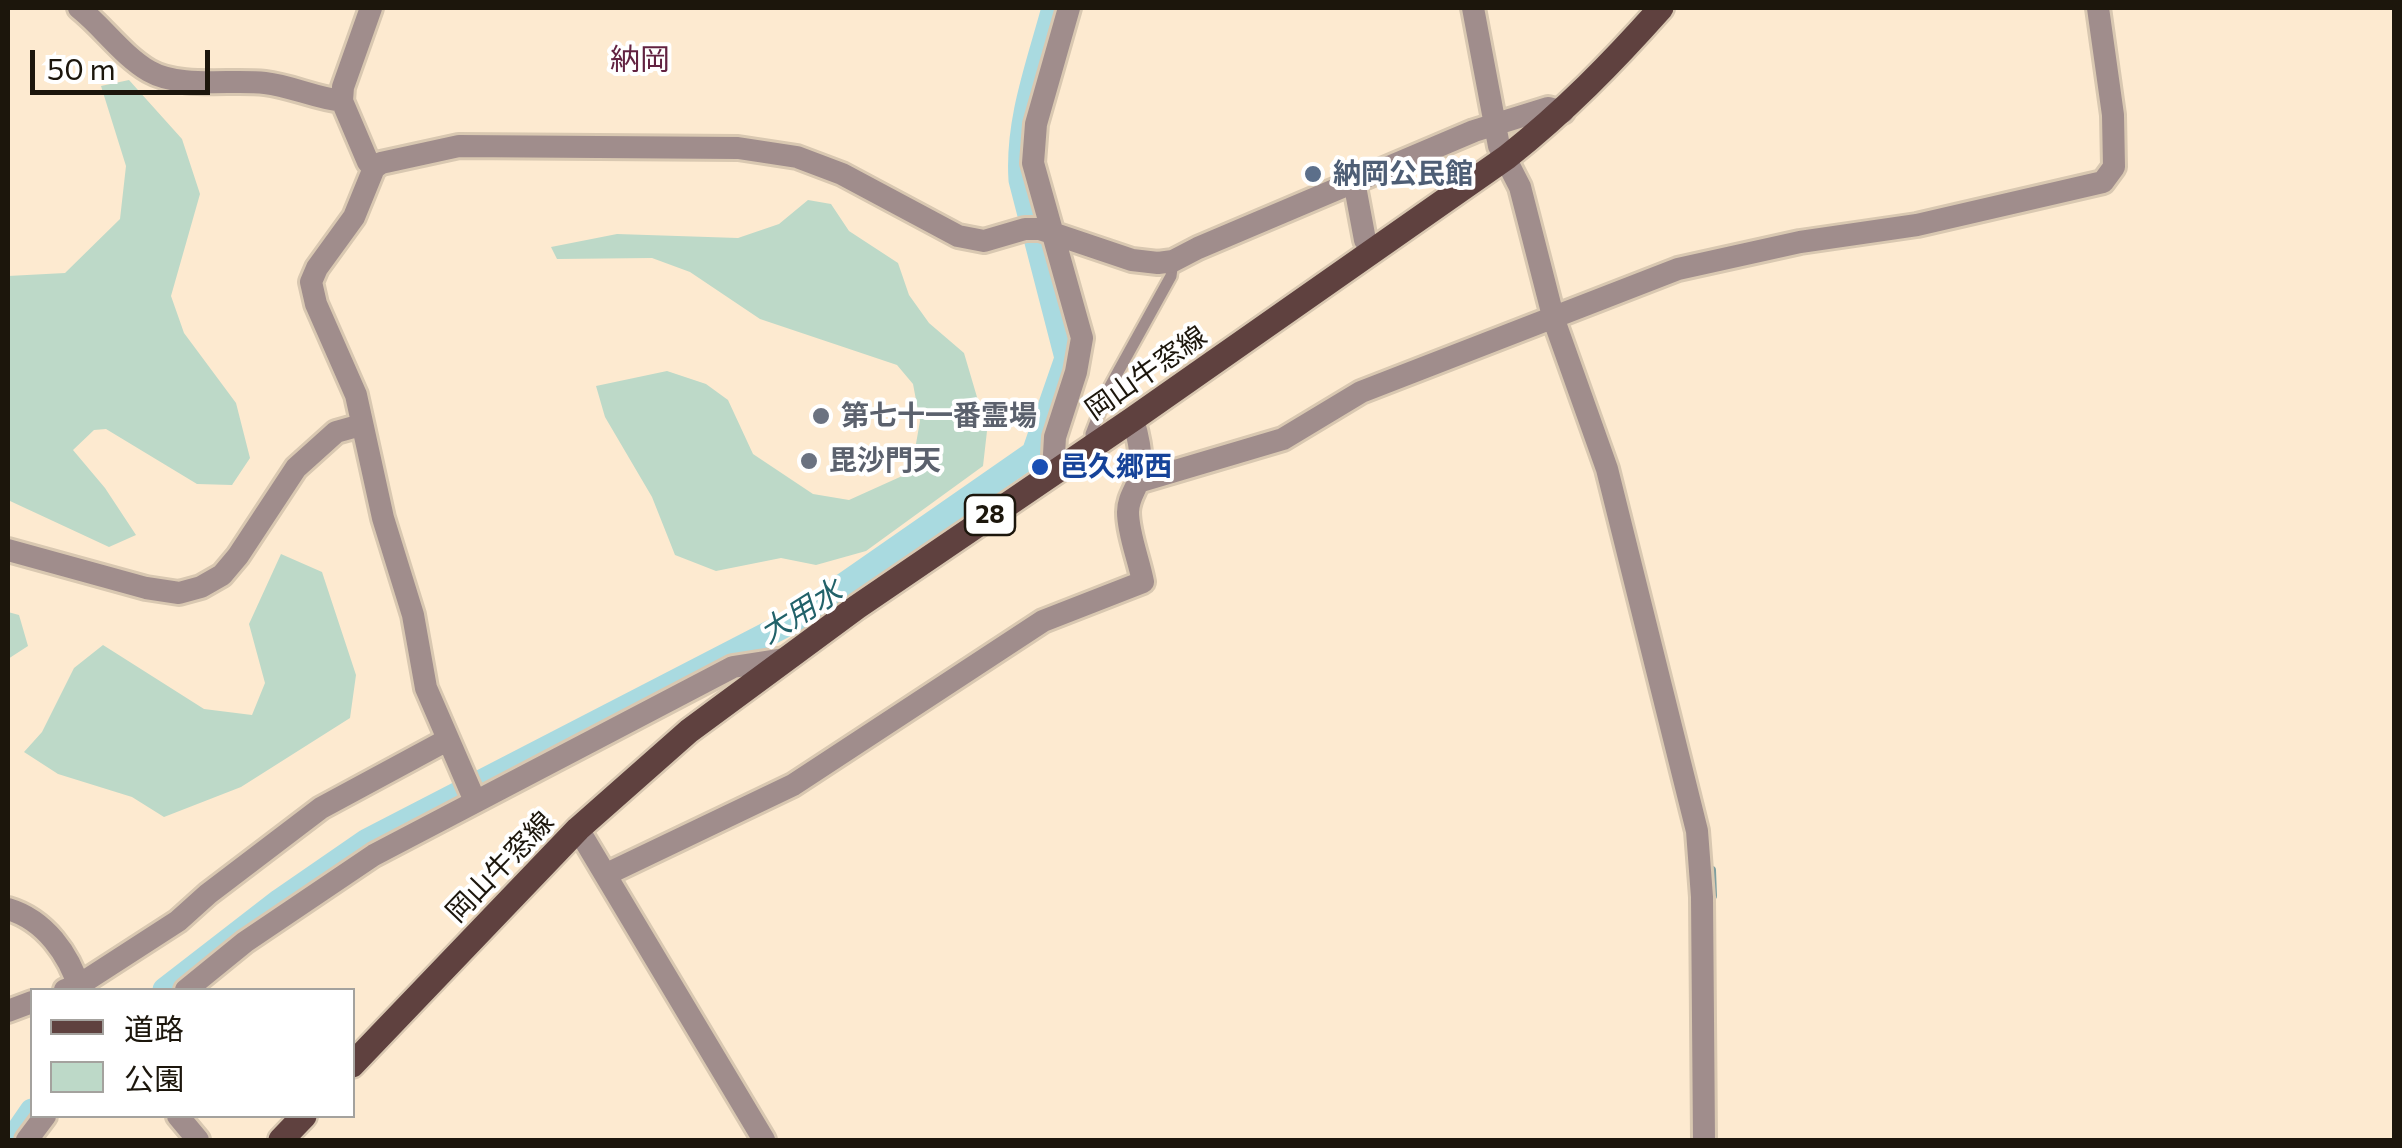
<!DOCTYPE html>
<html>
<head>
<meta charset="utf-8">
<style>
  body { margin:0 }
  #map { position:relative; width:2402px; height:1148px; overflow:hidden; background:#fdead0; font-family:Commissioner,"Noto Sans JP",sans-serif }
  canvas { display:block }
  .frame { position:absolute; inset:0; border:10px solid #1c160c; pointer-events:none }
  .legend { position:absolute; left:30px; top:988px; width:325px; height:130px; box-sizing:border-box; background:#fff; border:2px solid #a4a29e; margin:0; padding:12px 18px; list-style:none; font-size:30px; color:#1c160c }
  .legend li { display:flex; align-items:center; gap:20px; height:50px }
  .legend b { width:50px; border:2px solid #a4a29e }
  .scale { position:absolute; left:30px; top:50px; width:180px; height:45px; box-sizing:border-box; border:5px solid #1c160c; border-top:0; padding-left:12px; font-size:30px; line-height:35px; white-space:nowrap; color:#1c160c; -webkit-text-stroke:8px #fff; paint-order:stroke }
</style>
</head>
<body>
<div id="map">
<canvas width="2402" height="1148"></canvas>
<div class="frame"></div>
<ul class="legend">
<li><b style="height:12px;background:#5f413f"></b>道路</li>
<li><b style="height:28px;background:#bdd9c8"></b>公園</li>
</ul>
<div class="scale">50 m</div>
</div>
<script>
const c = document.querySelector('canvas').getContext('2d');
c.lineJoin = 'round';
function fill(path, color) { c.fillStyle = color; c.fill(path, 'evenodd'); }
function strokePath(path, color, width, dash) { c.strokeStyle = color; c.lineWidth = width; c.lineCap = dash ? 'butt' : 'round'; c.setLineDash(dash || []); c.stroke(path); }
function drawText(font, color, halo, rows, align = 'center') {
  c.font = font + ' Commissioner,"Noto Sans JP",sans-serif'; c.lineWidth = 8; c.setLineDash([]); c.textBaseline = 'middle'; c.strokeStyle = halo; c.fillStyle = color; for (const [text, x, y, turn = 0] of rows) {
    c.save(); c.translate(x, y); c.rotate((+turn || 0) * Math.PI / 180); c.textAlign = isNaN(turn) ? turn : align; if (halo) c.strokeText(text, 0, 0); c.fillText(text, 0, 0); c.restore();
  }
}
fill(new Path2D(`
  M 129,80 L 182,139 L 200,194 L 171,296 L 184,333 L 236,403 L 250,458 L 232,485 L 197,484 L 106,429 L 94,430 L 73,450 L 105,488 L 136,535 L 109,547 L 10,501 L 8,487 L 8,276 L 65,273 L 120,219 L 126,166 L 101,86 Z
  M 808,200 L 831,204 L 849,231 L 898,263 L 909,295 L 929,323 L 964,353 L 987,431 L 983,466 L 866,551 L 816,565 L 781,558 L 716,571 L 675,555 L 652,497 L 605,417 L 596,386 L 667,371 L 706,384 L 728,400 L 753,454 L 813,494 L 849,500 L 911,472 L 920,421 L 913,384 L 897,365 L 760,319 L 690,272 L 652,258 L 557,259 L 551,247 L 617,234 L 738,238 L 779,224 Z
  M 281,554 L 322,572 L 356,675 L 350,718 L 241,787 L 164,817 L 132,797 L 58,774 L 24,752 L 42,732 L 74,668 L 103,645 L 204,709 L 252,715 L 265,683 L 249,624 Z
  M 8,612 L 19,615 L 28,646 L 8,659 Z`), '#bdd9c8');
strokePath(new Path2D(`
  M 1712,870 L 1713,896`), '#7f9fa0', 8);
strokePath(new Path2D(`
  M 165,990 L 280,901 L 367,841 L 791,622 L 1034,453 L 1067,358 L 1021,180 C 1017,121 1039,64 1054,8
  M 12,1140 L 32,1111`), '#a9dae0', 25);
const lane = new Path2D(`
  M 1092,442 L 1091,434 L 1108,390 L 1171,276 L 1173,261`);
const street = new Path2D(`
  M 79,8 C 103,27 122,55 149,71 C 180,89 231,79 265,83 C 291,86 315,98 342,101 L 368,162 L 374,168
  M 1473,8 L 1499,146 L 1520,187 L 1554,320 L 1607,469 L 1697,831 L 1702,897 L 1704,1140
  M 342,101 L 343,87 L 371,8
  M 1354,181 L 1365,240 L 1373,250
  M 1053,472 L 1055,437 L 1076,372 L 1082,338 L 1033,163 L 1036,124 L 1069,8
  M 1138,482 L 1283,439 L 1361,392 L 1678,269 L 1800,242 L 1917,225 L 2103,182 L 2114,167 L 2113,115 L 2098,8
  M 8,550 L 146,588 L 179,593 L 201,587 L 222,575 L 238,556 L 296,468 L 336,432 L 361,425
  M 475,801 L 426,688 L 413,615 L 383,518 L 356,395 L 316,304 L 311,282 L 317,268 L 354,217 L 374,168 L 381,163 L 459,146 L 738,148 L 797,157 L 842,174 L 958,236 L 984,241 L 1025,229 L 1040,229 L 1132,260 L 1158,263 L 1173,261 L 1198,248 L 1474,131 L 1548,108 L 1563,112
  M 578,829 L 764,1140
  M 607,874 L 793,785 L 1043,621 L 1143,582 C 1139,560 1128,534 1128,512 C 1128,500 1134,492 1138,482 C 1145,464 1138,436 1133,419
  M 8,909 C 45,920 69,954 80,990
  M 65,990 L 79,985 L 178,921 L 208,894 L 321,808 L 447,740
  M 186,990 L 245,942 L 374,855 L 733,667 L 784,659
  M 8,1011 L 32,1002
  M 178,1116 L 198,1140
  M 27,1140 L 45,1116`);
const primary = new Path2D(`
  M 352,1065 L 578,829 L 689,731 L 857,607 L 1133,419 L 1507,157 C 1565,111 1612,63 1661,8
  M 281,1140 L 304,1116`);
strokePath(lane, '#d9c8b1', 16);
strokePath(street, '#d9c8b1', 28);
strokePath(primary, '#d9c8b1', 30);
strokePath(lane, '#a08d8c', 11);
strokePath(street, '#a08d8c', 22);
strokePath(primary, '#5f413f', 25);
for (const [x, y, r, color] of [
  [1313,174,10,"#5c6f8a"],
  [821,416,10,"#6b7280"],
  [809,461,10,"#6b7280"],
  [1040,467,10,"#1a4fb4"]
]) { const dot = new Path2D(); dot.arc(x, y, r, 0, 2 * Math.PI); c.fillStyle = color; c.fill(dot); strokePath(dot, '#fff', 4); }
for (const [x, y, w] of [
  [990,515,50]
]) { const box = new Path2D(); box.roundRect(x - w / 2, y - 20, w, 40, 8); c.fillStyle = '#fff'; c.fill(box); strokePath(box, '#1c160c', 2.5); }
drawText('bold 25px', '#1c160c', null, [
  ["28",990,515]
]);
drawText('bold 28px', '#4e5e75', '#fff', [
  ["納岡公民館",1333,174]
], 'left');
drawText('28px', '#1c160c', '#fff', [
  ["岡山牛窓線",1146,373,-35],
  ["岡山牛窓線",500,867,-46]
]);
drawText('bold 28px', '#5b616d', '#fff', [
  ["第七十一番霊場",841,416],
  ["毘沙門天",829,461]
], 'left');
drawText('bold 28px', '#164399', '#fff', [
  ["邑久郷西",1060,467]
], 'left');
drawText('30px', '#622241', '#fff', [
  ["納岡",640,60]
]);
drawText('italic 30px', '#22626a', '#fff', [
  ["大用水",801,612,-32]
]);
</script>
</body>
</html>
